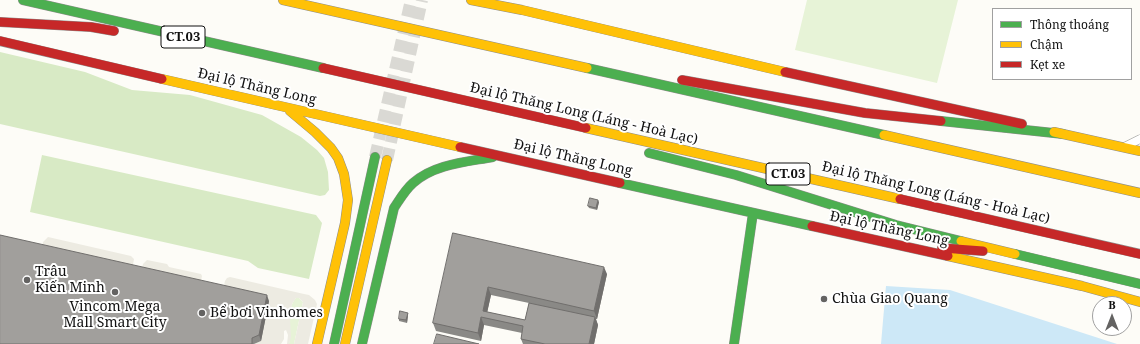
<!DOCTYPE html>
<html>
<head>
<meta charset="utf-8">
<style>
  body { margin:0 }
  #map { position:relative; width:1140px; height:344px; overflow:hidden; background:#fdfcf7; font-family:"Noto Serif",serif }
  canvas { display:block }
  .legend { position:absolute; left:992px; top:8px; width:140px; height:72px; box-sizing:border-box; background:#fff; border:1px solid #a0a0a0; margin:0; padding:5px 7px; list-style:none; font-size:12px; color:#111 }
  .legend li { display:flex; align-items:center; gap:8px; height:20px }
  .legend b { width:20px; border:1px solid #a0a0a0 }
  .north { position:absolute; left:1092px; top:296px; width:40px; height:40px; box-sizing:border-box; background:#fff; border:1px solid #a0a0a0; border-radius:50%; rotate:0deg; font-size:11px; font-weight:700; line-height:16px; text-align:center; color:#111 }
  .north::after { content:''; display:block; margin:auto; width:14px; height:18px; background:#646362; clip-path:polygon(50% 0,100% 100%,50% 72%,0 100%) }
</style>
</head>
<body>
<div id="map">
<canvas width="1140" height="344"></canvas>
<ul class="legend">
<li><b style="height:5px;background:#4caf50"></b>Thông thoáng</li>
<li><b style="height:5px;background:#ffc107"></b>Chậm</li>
<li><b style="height:5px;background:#c62828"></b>Kẹt xe</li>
</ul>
<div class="north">B</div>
</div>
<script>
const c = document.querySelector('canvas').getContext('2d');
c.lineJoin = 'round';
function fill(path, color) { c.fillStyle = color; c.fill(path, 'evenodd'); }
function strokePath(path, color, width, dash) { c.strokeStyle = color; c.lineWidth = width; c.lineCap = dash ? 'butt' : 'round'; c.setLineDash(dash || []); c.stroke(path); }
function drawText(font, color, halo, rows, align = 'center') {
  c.font = font + ' "Noto Serif",serif'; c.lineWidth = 4; c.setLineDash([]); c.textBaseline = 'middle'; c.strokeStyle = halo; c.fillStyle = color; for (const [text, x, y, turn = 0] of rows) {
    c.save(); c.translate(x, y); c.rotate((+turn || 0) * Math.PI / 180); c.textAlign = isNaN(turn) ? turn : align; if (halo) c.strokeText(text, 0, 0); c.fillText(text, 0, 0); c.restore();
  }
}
fill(new Path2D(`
  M 807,0 L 958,0 L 937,83 L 795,50 Z
  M 296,298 L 299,298 L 303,302 L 294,344 L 289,344 C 292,330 285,310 296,298 Z`), '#e7f3d7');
fill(new Path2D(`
  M 0,52 L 85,72 L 132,90 L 190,95 L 262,115 L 301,137 L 317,150 L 324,158 L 328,172 L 329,190 L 325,195 L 320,196 L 0,124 Z
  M 42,155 L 316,215 L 322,223 L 309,279 L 258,268 L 248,261 L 30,212 Z`), '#d8eac5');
fill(new Path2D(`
  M 48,237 L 131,256 L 134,259 L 132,270 L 41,250 L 43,242 Z
  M 147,260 L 167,264 L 169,267 L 201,274 L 202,276 L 200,285 L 141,272 L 143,264 Z
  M 230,277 L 304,294 L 309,295 L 315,300 L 317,304 L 308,344 L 294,344 L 303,302 L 299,298 L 296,298 L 292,304 L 290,318 L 291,337 L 289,344 L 287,344 L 288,335 L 286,330 L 284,331 L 284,339 L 281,344 L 254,344 L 261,341 L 223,290 L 225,281 L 227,278 Z`), '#edebe2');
fill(new Path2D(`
  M 886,286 L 950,290 L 1117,344 L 881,344 Z`), '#cde8f7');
strokePath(new Path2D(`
  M 375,157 L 411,0
  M 387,160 L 422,0`), '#dad9d4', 12, [12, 6]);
const street = new Path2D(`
  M 1124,147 L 1140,139`);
const fast = new Path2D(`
  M 23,0 L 323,68
  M 587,68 L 884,135
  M 941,121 L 1063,134
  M 649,153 L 736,175 L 896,225 L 961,241
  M 620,183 L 812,226
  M 1015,254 L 1140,284
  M 334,344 L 375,157
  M 362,344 L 394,208 C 400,199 405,190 413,183 C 434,164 466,162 493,157
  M 734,344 L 753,213`);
const slow = new Path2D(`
  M 283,0 L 587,68
  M 471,0 L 522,10 L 785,72
  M 162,79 L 460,147
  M 290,111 L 315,132 L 331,148 L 338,158 L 344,174 L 348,200 L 345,223 L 317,344
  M 586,128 L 900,199
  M 1054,132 L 1140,151
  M 884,135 L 1140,193
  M 961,241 L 1015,254
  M 948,256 L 1082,286 L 1140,302
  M 345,344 L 387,160`);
const jam = new Path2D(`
  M 0,22 L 91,27 L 114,31
  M 0,41 L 162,79
  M 323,68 L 586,128
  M 785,72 L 1022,124
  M 682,80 L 865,113 L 941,121
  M 460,147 L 620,183
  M 900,199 L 1140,254
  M 812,226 L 948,256
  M 942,248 L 983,251`);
strokePath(street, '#979795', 9);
strokePath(fast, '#8e8d8b', 10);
strokePath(slow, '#8e8d8b', 10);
strokePath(jam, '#8e8d8b', 10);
strokePath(street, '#fffffe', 8);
strokePath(fast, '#4caf50', 9);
strokePath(slow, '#ffc107', 9);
strokePath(jam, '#c62828', 9);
fill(new Path2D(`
  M 599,202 L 597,210 L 589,208 L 588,206 Z
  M 453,233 L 607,274 L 597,319 L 596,319 L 598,325 L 594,344 L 523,344 L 521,339 L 522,333 L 484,325 L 481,341 L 436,331 L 433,323 ZM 491,295 L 529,303 L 525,320 L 487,312 Z
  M 0,235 L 269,301 L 261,341 L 254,344 L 0,344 Z
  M 408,313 L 408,315 L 407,323 L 399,321 L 399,319 Z`), '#8a8986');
fill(new Path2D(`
  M 598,200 L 599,202 L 597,210 L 596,208 Z
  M 604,267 L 607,274 L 597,319 L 594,311 Z
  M 488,287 L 491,295 L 486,318 L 483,311 Z
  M 267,295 L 269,301 L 261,341 L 259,335 Z
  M 408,313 L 408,315 L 407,323 L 406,320 Z
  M 481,317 L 484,325 L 481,341 L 478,333 Z
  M 595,317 L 598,325 L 594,344 L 589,344 Z`), '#716f6d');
const building = new Path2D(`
  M 590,198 L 598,200 L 596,208 L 588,206 Z
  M 453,233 L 604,267 L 594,311 L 488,287 L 483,311 L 525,320 L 529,303 L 595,317 L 589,344 L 545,344 L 521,339 L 523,326 L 481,317 L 478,333 L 433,323 Z
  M 0,235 L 267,295 L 259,335 L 252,338 L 252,344 L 0,344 Z
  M 400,311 L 408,313 L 406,320 L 399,319 Z
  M 437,334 L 479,344 L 434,344 Z`);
fill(building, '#a19f9c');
strokePath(building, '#716f6d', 1);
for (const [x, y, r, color] of [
  [27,280,4,"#646362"],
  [115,292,4,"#646362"],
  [824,299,4,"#646362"],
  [202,313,4,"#646362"]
]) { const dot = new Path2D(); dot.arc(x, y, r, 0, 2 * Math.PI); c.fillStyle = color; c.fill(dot); strokePath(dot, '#fff', 1.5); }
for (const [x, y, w] of [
  [183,37,44],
  [788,174,44]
]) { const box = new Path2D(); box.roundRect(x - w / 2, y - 11, w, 22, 3); c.fillStyle = '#fff'; c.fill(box); strokePath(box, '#111', 1); }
drawText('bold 13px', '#111', null, [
  ["CT.03",183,37],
  ["CT.03",788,174]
]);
drawText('14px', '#111', '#fff', [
  ["Đại lộ Thăng Long",257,87,13],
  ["Đại lộ Thăng Long (Láng - Hoà Lạc)",584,114,13],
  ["Đại lộ Thăng Long",573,158,13],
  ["Đại lộ Thăng Long (Láng - Hoà Lạc)",936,193,13],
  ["Đại lộ Thăng Long",889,229,12]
]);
drawText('14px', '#111', '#fff', [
  ["Trâu",35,272],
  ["Kiến Minh",35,288],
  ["Chùa Giao Quang",832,299],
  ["Vincom Mega",115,307,"center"],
  ["Mall Smart City",115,323,"center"],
  ["Bể bơi Vinhomes",210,313]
], 'left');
</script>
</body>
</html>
